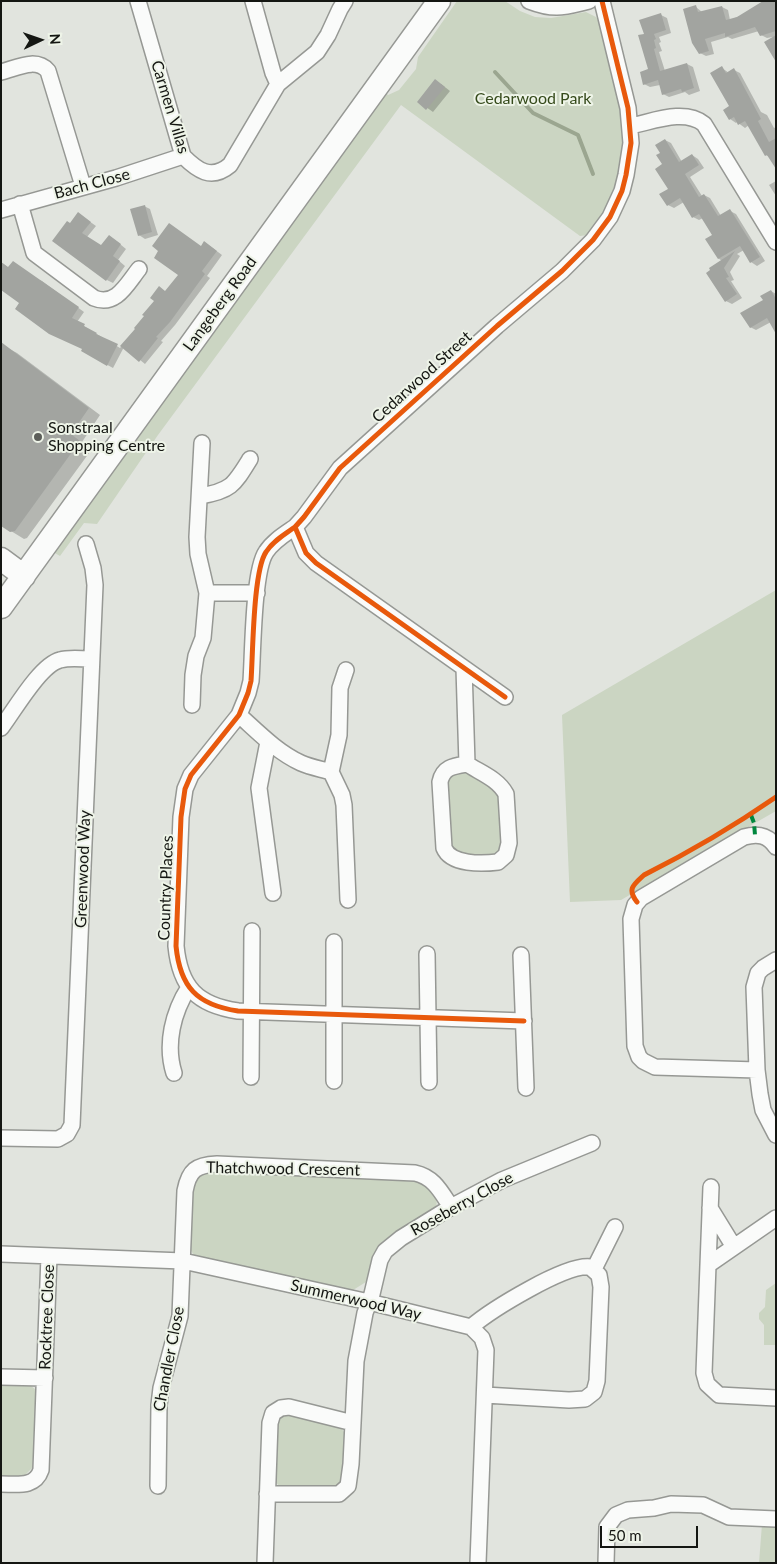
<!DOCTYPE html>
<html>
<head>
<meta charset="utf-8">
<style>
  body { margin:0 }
  #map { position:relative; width:777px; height:1564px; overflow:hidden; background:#e1e4de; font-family:Lato,sans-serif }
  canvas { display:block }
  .frame { position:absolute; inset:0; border:2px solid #141612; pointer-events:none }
  .north { position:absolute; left:15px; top:15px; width:50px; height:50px; -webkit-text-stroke:4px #eef4e8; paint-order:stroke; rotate:87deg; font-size:14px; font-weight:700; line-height:20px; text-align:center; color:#141612 }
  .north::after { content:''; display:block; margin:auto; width:18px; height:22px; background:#141612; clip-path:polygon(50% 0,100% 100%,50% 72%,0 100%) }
  .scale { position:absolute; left:600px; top:1526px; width:98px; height:22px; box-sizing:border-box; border:2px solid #141612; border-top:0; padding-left:6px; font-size:15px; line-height:18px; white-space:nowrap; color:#141612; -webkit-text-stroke:4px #eef4e8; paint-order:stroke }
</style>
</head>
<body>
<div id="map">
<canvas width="777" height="1564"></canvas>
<div class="frame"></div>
<div class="north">N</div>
<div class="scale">50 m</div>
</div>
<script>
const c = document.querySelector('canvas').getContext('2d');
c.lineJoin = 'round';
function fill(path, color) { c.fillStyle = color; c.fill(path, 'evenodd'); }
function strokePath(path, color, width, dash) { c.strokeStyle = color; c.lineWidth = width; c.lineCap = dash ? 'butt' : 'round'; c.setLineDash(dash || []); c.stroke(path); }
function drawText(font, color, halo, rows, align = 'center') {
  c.font = font + ' Lato,sans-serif'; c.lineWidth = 4; c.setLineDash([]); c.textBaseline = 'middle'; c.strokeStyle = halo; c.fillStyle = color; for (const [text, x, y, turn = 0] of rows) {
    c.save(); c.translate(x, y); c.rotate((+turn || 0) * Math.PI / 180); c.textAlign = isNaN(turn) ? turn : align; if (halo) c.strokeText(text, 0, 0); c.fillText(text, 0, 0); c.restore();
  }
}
fill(new Path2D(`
  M 457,1 L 505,1 L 520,11 L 535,17 L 551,18 L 586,12 L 596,17 L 602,27 C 620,105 645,166 588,235 L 580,236 L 401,105 L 158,435 L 97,524 L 84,523 L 60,556 L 53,552 C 112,478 164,399 218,322 C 273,245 330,169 386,93 L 388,95 L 399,90 L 416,69 L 418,57 Z
  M 776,590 L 776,811 L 621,900 L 570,902 L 562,715 Z
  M 465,770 L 500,791 L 503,846 L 496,857 L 457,855 L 451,852 L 444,781 L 448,774 Z
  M 201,1171 L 420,1180 C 430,1190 446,1201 430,1214 L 382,1242 L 377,1250 L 369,1280 L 350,1292 L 194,1255 L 189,1248 L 191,1183 Z
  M 776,1283 L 776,1345 L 764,1345 L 764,1325 L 759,1319 L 759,1313 L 765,1307 L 766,1290 Z
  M 1,1382 L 30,1385 L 37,1391 L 36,1464 L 22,1478 L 1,1477 Z
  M 283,1413 L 339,1426 L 345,1433 L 345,1477 L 341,1487 L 280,1487 L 275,1481 L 277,1416 Z
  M 762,1524 L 776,1525 L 776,1563 L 759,1563 Z`), '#cbd5c2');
fill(new Path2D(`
  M 776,1 L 776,55 L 773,37 L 767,38 L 761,35 L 759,31 L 732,39 L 728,37 L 711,42 L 714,54 L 706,56 L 700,53 L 696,7 L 702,12 L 722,7 L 728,10 L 730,20 Z
  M 661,15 L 667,18 L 671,33 L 659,37 L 661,42 L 659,43 L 662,51 L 659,52 L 665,71 L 687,64 L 693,67 L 700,91 L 689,95 L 685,92 L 669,97 L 663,94 L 660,85 L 650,87 L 644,84 L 649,70 L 645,34 Z
  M 722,68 L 729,73 L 734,70 L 740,73 L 761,112 L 767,115 L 774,128 L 776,127 L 776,167 L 771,158 L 766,155 L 749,125 L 745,128 L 737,122 L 736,123 L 730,119 L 731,107 Z
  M 441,84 L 450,91 L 433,112 L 419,102 Z
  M 665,140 L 671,143 L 682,162 L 692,155 L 698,159 L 704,168 L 690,177 L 702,196 L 704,195 L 710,198 L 721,216 L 730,211 L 736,214 L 765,261 L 757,266 L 751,262 L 744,250 L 737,254 L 740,256 L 730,272 L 734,280 L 731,281 L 742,298 L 732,304 L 726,301 L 722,261 L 718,258 L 713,236 L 703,218 L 699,220 L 693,217 L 684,202 L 674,208 L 668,205 L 669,189 L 661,153 Z
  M 776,181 L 776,196 L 769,185 Z
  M 144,206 L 150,209 L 158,235 L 145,239 L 139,235 Z
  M 79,214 L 96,226 L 87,237 L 101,246 L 115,240 L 126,249 L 118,260 L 125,266 L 113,283 L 107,280 L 70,224 Z
  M 210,246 L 222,255 L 207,276 L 210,278 L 175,325 L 161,341 L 163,342 L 145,364 L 124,347 L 113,368 L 82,351 L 83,349 L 1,289 L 1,262 L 9,268 L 42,281 L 84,312 L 77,322 L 120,348 L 201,247 Z
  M 771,291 L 776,294 L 776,332 L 771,322 L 756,330 L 750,327 Z
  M 4,346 L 17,353 L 100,415 L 82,442 L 92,449 L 27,538 L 24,539 L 11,531 Z`), '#0003');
strokePath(new Path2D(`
  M 495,72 L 533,113 L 578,135 L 593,174`), '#9ba690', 4);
fill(new Path2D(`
  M 763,1 L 776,1 L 776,31 L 760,36 L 755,27 L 725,37 L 725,33 L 705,39 L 709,51 L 699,54 L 692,43 L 683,9 L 696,5 L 698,12 L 722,6 L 726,20 L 737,17 Z
  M 661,13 L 666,30 L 654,34 L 656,39 L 654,40 L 656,48 L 654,49 L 660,71 L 687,63 L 694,88 L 682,92 L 681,89 L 662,95 L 658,80 L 643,85 L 640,72 L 648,69 L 638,35 L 644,34 L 639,20 Z
  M 776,35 L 776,62 L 764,42 Z
  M 722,66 L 726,73 L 734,68 L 761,119 L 758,121 L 769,142 L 776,138 L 776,169 L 767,155 L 765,156 L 745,121 L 738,125 L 734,117 L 729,120 L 723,110 L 729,106 L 710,73 Z
  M 435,79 L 445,87 L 426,110 L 417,102 Z
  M 665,139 L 679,162 L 692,154 L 699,165 L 685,174 L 699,197 L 704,194 L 718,216 L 730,209 L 760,257 L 750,263 L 740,246 L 718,259 L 705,239 L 712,235 L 699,214 L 692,218 L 680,198 L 667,206 L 659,194 L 668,189 L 655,169 L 662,164 L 656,155 L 660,153 L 655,145 Z
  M 145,205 L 152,232 L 138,236 L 130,209 Z
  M 78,212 L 91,222 L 82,233 L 101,245 L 109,235 L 121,244 L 113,256 L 120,261 L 106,281 L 52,241 L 67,221 L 70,223 Z
  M 169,223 L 201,246 L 204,241 L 217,251 L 202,271 L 205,274 L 170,322 L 156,337 L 158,338 L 139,362 L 120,346 L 135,329 L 134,328 L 144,316 L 142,315 L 154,301 L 150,298 L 159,286 L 165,291 L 178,275 L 154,258 L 158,251 L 152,246 Z
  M 735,251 L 724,268 L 729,277 L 726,278 L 737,294 L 725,302 L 706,273 L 710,270 L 709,268 Z
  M 13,261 L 79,307 L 72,318 L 85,324 L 84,326 L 97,333 L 96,334 L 118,344 L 107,366 L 81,351 L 82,349 L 49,334 L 15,309 L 19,303 L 1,290 L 1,262 L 8,267 Z
  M 771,290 L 776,299 L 776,334 L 767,318 L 750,328 L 740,313 L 763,300 L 760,296 Z
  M 1,342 L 89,408 L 71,434 L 80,441 L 15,531 L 10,532 L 1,526 Z`), '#a2a4a0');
const street = new Path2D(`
  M 138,1 L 183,156 C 197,170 211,181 230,165 L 278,84 L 317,52 L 328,35 L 340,9 L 345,1
  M 253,1 L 273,73 L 278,84
  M 529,1 C 555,11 564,7 589,1
  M 1,72 C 17,68 36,57 48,71 L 83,186
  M 630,126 C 652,122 684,108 704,124 L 776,242
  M 20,204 L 34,253 L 94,298 C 116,307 127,284 139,269
  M 1,210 L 116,178 L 183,156
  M 200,496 C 231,491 234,485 250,459
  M 295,527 C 285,534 273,541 266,552 C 253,571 253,654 251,681 L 248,693 L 239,715 L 191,775 L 185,789 L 181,817 L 176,946 C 180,987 197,1005 238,1011 L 524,1021
  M 207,593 L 257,593
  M 464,668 L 467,764 C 454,766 443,767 440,782 L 444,848 C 451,865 482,864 498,862 L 506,855 L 509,843 L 506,794 C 498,779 481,773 467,764
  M 505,697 L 316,563 L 306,553 L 295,527 L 304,517 L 340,468 L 497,326 L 562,271 L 593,240 L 610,217 L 622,191 L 626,175 L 631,143 L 628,108 L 602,1
  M 192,705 L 193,675 L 196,656 L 203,638 L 207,593 L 198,554 L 197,537 L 202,443
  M 239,715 C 258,732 277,752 301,763 C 310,767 321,769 331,772 L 342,795 L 344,805 L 348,900
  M 1,728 C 14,711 40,665 60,660 C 70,657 81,659 91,659
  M 268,742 L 259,788 L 273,893
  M 331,772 L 339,735 L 340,688 L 346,670
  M 334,942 L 334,1081
  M 427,954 L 429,1082
  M 521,955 L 526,1088
  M 776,960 L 763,968 L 758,973 L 754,987 L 757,1070 L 760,1094 L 763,1110 L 776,1135
  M 757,1070 L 655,1067 L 643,1061 L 639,1057 L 635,1046 L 631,919 L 635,905 L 641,898 L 744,837 C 758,833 768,835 776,847
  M 174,1073 C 165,1044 173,1012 189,987
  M 251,1077 L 252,931
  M 1,1138 L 58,1139 L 67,1134 L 72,1125 L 95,585 L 93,568 L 86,544
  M 710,1208 L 734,1247
  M 776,1218 L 708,1265 L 704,1373 L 707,1384 L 719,1395 L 776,1398
  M 1,1254 L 183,1261 L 369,1302 L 471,1327 L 482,1338 L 486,1350 L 478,1563
  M 708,1265 L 711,1187
  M 594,1269 L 615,1227
  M 471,1327 C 491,1310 565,1264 590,1267 L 599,1275 L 601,1287 L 597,1381 L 594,1392 L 585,1399 L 569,1400 L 485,1395
  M 1,1377 L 45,1378
  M 1,1484 C 17,1484 35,1488 41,1470 L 49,1256
  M 158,1486 L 159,1405 L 161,1388 L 180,1316 L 185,1191 C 189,1170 196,1165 217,1164 L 415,1173 C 434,1177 441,1192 451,1207
  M 267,1494 L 339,1494 L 348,1486 L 351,1464 L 356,1361 L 365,1313 L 372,1294 L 380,1260 L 385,1251 L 401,1238 L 451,1207 L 502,1180 L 592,1143
  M 265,1563 L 270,1423 L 273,1413 L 281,1408 L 289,1407 L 353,1423
  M 606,1563 L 607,1527 L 616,1515 L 628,1510 L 654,1508 L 671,1504 L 703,1505 L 729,1517 L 776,1519`);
const secondary = new Path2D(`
  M 1,559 L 24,576
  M 1,607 L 439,1`);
strokePath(street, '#969894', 18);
strokePath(secondary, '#969894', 25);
strokePath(street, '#fafbfa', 15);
strokePath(secondary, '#fafbfa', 22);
strokePath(new Path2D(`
  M 751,815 L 754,823 L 755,835`), '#00873e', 4, [8, 4]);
strokePath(new Path2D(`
  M 295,527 C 285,534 273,541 266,552 C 253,571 253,654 251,681 L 248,693 L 239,715 L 191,775 L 185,789 L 181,817 L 176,946 C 180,987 197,1005 238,1011 L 524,1021
  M 505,697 L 316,563 L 306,553 L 295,527 L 304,517 L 340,468 L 497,326 L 562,271 L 593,240 L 610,217 L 622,191 L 626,175 L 631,143 L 628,108 L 602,1
  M 637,902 C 627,889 633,885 644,875 C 690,852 734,826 776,797`), '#e8590c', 5);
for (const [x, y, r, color] of [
  [38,437,5,"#5c5e59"]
]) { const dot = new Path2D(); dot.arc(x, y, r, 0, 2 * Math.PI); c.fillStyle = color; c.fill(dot); strokePath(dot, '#eef4e8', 2); }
drawText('16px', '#354a1b', '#eef4e8', [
  ["Cedarwood Park",533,99]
]);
drawText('16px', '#141612', '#eef4e8', [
  ["Carmen Villas",170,107,73],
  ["Bach Close",92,184,-15],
  ["Langeberg Road",220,304,-54],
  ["Cedarwood Street",422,377,-42],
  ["Greenwood Way",83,869,-88],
  ["Country Places",166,888,-88],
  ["Thatchwood Crescent",283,1169,1],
  ["Roseberry Close",462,1204,-29],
  ["Summerwood Way",356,1300,13],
  ["Rocktree Close",47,1317,-88],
  ["Chandler Close",169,1359,-79]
]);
drawText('16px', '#141612', '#eef4e8', [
  ["Sonstraal",48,428],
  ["Shopping Centre",48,446]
], 'left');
</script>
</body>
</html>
